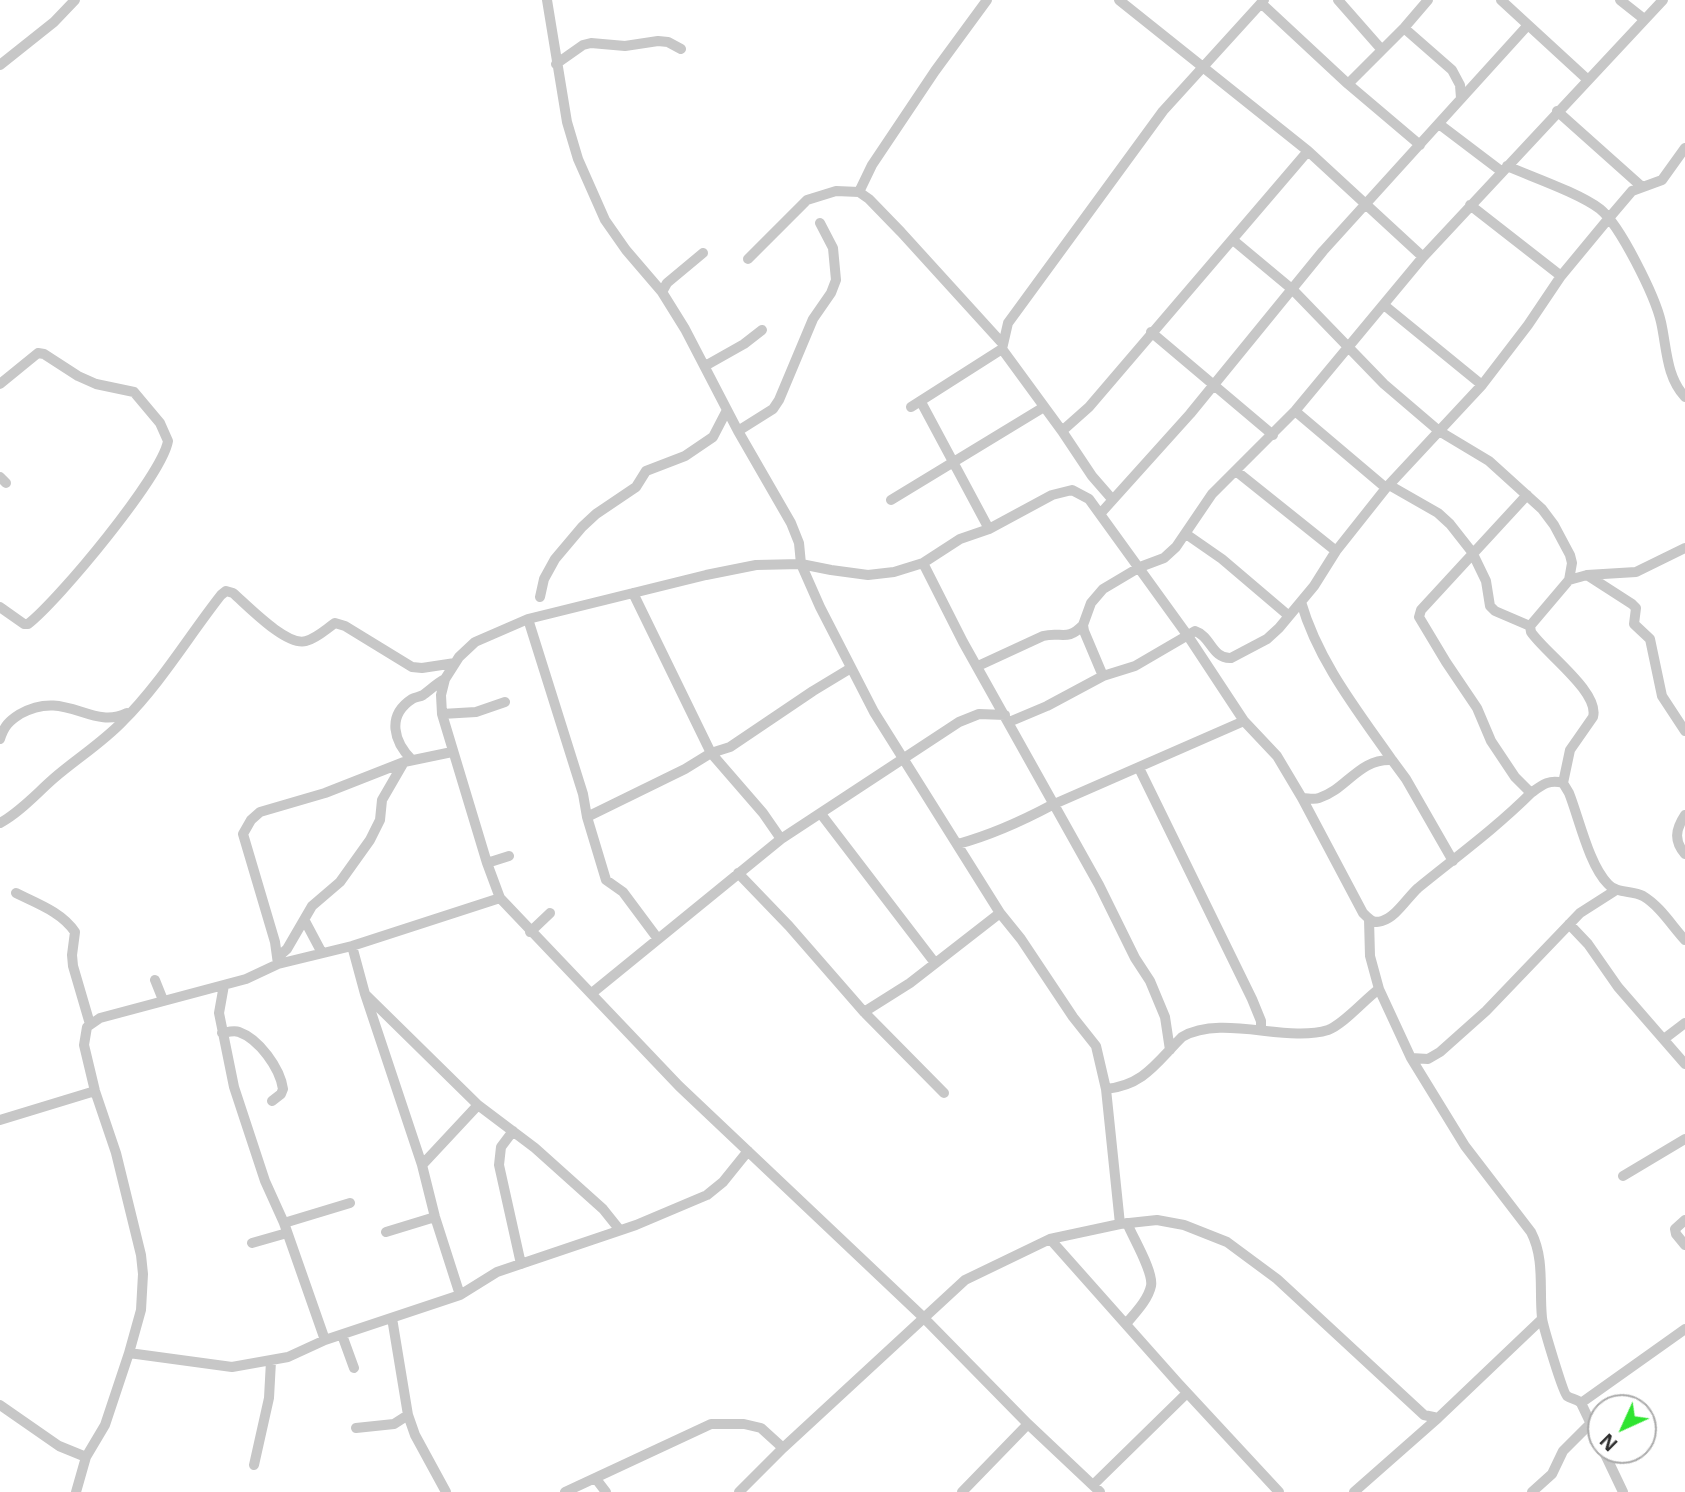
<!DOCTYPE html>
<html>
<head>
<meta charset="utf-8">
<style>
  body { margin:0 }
  #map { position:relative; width:1685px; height:1492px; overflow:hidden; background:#fff; font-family:"Noto Sans",sans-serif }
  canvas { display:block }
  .north { position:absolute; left:1587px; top:1394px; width:70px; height:70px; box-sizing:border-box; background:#fff; border:2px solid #ababab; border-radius:50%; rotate:225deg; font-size:19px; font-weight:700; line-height:28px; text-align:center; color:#2d2d2d }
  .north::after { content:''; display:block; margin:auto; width:24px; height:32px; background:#2fe430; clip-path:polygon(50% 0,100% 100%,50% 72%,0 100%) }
</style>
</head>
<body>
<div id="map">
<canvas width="1685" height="1492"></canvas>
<div class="north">N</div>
</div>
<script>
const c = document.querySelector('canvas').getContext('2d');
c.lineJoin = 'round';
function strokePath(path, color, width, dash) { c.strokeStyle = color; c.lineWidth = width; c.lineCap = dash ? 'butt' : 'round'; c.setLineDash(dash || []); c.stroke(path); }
strokePath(new Path2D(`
  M 547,0 L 567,122 L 578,159 L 605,220 L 626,250 L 662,292 L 685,329 L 738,431 L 791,523 L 799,543 L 801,564 L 820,607 L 874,712 L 1000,913 L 1021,939 L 1073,1017 L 1096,1046 L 1106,1089 L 1120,1224
  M 1119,0 L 1308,151 L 1423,257
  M 1338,0 L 1382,50
  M 1501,0 L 1588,80
  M 1620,0 L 1644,19
  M 1261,3 L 1348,84 L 1420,145
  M 1404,28 L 1452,70 L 1460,85 L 1461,98
  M 556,64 L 583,45 L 591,43 L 625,46 L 658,41 L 668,42 L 681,49
  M 0,65 L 54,22 L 75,0
  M 1348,84 L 1404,28 L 1428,0
  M 1557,111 L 1641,186
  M 1439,124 L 1501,171
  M 1507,166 C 1532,177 1579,193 1600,209 C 1620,225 1655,296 1661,322 C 1667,349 1666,376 1685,397
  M 859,192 L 872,165 L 935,71 L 987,0
  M 1470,205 L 1561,276
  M 1233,240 L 1293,290 L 1384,384 L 1439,431 L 1489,461 L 1542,509 L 1554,525 L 1570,555 L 1572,563 L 1569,580 L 1530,626 L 1531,632 C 1545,653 1600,692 1593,717 L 1570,750 L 1563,783
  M 748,259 L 807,200 L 836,191 L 859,192 L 869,199 L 901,232 L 1002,343
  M 662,292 L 667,283 L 703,253
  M 1384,305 L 1482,385
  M 1151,332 L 1273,435
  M 705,366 L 744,344 L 762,330
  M 0,384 L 38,353 L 44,354 L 78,376 L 96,384 L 134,392 L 160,423 L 168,441 C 162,476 58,601 28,624 L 24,624 L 0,607
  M 921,402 L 989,529
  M 911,407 L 1002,349
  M 1295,411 L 1386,488
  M 738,431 L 773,409 L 779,400 L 813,319 L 831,293 L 836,280 L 833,248 L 820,223
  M 1062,431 L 1089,407 L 1308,151
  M 1236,471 L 1336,551
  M 0,477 L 6,483
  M 1389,485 L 1438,513 L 1450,524 L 1472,552 L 1486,581 L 1490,606 L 1495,611 L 1530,626
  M 1527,495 L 1421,610 L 1419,617 L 1446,662 L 1477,708 L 1491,741 L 1515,777 L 1531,793
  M 1112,499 L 1092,476 L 1062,431 L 1002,349 L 1008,323 L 1163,111 L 1264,0
  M 891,500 L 1044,407
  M 1100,514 L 1190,414 L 1323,251 L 1528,25
  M 1186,534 L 1222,559 L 1289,616
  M 923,563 L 963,642 L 1099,885 L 1135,958 L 1150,981 L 1165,1017 L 1170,1050
  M 1587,575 L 1632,604 L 1636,608 L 1634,624 L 1650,639 L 1662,696 L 1685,731
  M 1569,580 L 1587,575 L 1636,572 L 1685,548
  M 633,593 L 711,753 L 763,813 L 781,839
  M 540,597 L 544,579 L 555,559 L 582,527 L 596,514 L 636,487 L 646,471 L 685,456 L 713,437 L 727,410
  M 1301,602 C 1318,661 1357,710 1392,760
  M 528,619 L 583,794 L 587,817
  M 978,666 L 1043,636 C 1061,631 1067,642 1083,625
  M 1103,676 L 1084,631 L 1083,625 L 1091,603 L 1103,589 L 1140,567 L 1164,558 L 1176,547 L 1212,494 L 1295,411 L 1423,257 L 1663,0
  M 442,714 L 476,712 L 505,702
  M 1009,722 L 1047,706 L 1103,676 L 1135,666 L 1195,631 C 1211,636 1212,659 1231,658 L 1267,639 L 1279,628 L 1314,586 L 1336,551 L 1386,488 L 1482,385 L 1528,325 L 1561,276 L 1609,218 L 1632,191 L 1662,180 L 1685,148
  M 0,739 C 4,726 9,721 20,714 C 66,688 91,731 127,713
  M 412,760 C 394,742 386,716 412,699 C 415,697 420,697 423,695 C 430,690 437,683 445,679
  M 1139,768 L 1252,999 L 1261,1021 L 1261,1030
  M 1302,798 C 1308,798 1313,800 1319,798 C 1346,790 1359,758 1392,760 L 1406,779 L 1453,861
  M 821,814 L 935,963
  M 1685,815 C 1675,830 1674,841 1685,854
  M 0,823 C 20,812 36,794 53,779 C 76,759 102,743 123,721 C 161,683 188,637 221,595 L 226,591 L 233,593 C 248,606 287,647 306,641 C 317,638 326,629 335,623 L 345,626 L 412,667 L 422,668 L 455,663
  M 958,844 C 991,835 1022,821 1052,805 L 1244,721
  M 487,863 L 509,856
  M 738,873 L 789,926 L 864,1012 L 944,1093
  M 16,893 C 36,903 62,912 75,932 L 72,955 L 73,966 L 90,1024
  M 1369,919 L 1370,956 L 1379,989 L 1411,1058 L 1465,1146 L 1531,1232 C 1545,1259 1539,1289 1542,1318 C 1543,1326 1563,1393 1567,1396 C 1571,1399 1577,1399 1581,1403 L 1601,1445
  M 305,921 L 322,953
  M 1569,924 L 1588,944 L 1618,987 L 1685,1064
  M 530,932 L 550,913
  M 658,939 L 623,892 L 606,880 L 587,817 L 685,769 L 711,753 L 730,747 L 813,691 L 851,668
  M 352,946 L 365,994 L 422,1165 L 435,1217 L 460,1295
  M 278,957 L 287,949 L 312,906 L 340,882 L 370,840 L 380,820 L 382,800 L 404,762
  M 278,964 L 275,942 L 243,834 L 251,820 L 260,812 L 325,793 L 404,762 L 452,752
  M 155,980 L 163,1000
  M 224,985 L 219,1013 L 234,1087 L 265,1181 L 284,1223 L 325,1340
  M 592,993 L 781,839 L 959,722 L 979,714 L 1005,715
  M 365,994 L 478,1105 L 535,1148 L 603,1209 L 619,1229
  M 864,1012 L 910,983 L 1000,913
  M 222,1033 C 228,1032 234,1030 239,1032 C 259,1039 280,1068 283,1089 L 281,1094 L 272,1101
  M 1664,1039 L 1685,1023
  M 1411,1058 L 1428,1059 L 1440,1052 L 1486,1011 L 1580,913 L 1616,890
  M 1106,1089 C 1144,1085 1156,1063 1182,1037 C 1222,1014 1286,1043 1328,1030 C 1344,1024 1364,1000 1379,989
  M 0,1120 L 95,1091
  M 513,1131 L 501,1147 L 499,1165 L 521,1264
  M 422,1165 L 478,1105
  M 1623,1176 L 1685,1139
  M 1685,1220 L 1675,1229 L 1676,1234 L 1685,1245
  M 284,1223 L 350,1203
  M 386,1232 L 435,1217
  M 1050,1239 L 1178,1383 L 1279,1492
  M 252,1243 L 287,1233
  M 392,1318 L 408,1415 L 415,1435 L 446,1492
  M 1126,1324 C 1135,1313 1148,1300 1151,1286 C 1154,1272 1133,1238 1127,1223
  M 342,1335 L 354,1368
  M 129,1353 L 232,1367 L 288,1357 L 325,1340 L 460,1295 L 497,1272 L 636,1225 L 707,1195 L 723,1182 L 748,1151
  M 1581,1403 L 1685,1329
  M 0,1405 L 59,1446 L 86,1457
  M 356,1428 L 394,1424 L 408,1415
  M 1603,1450 L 1623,1492
  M 254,1465 L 269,1398 L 271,1361
  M 596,1479 L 606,1492
  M 1093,1485 L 1187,1393
  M 76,1492 L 86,1457 L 105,1425 L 129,1353 L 141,1310 L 143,1274 L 141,1255 L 116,1153 L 95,1091 L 84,1045 L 87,1027 L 100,1018 L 246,979 L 278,964 L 352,946 L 500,898
  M 565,1492 L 711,1424 L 744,1424 L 761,1428 L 783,1448
  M 739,1492 L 783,1448 L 965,1280 L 1050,1239 L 1120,1224 L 1157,1220 L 1184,1225 L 1227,1242 L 1277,1279 L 1424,1415 L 1438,1418 L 1542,1319
  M 962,1492 L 1028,1424
  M 1100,1492 L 1028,1424 L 923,1317 L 679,1086 L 500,898 L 487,863 L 442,714 L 441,695 L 445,679 L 459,657 L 475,642 L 528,619 L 706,575 L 756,565 L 801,564 L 831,570 L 868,575 L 894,572 L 923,563 L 960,539 L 989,529 L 1052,495 L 1072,490 L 1089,499 L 1188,636 L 1244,721 L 1277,756 L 1302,798 L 1363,913 C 1369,919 1373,924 1382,921 C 1396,917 1407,898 1418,888 C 1456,857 1496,828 1531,793 C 1542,785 1549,779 1563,783 L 1569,793 C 1579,818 1589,865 1608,884 C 1617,894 1632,890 1643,896 C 1660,906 1672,926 1685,940
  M 1354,1492 L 1438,1418
  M 1532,1492 L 1552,1474 L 1563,1451 L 1591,1423`), '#c7c7c7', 10);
</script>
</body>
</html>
